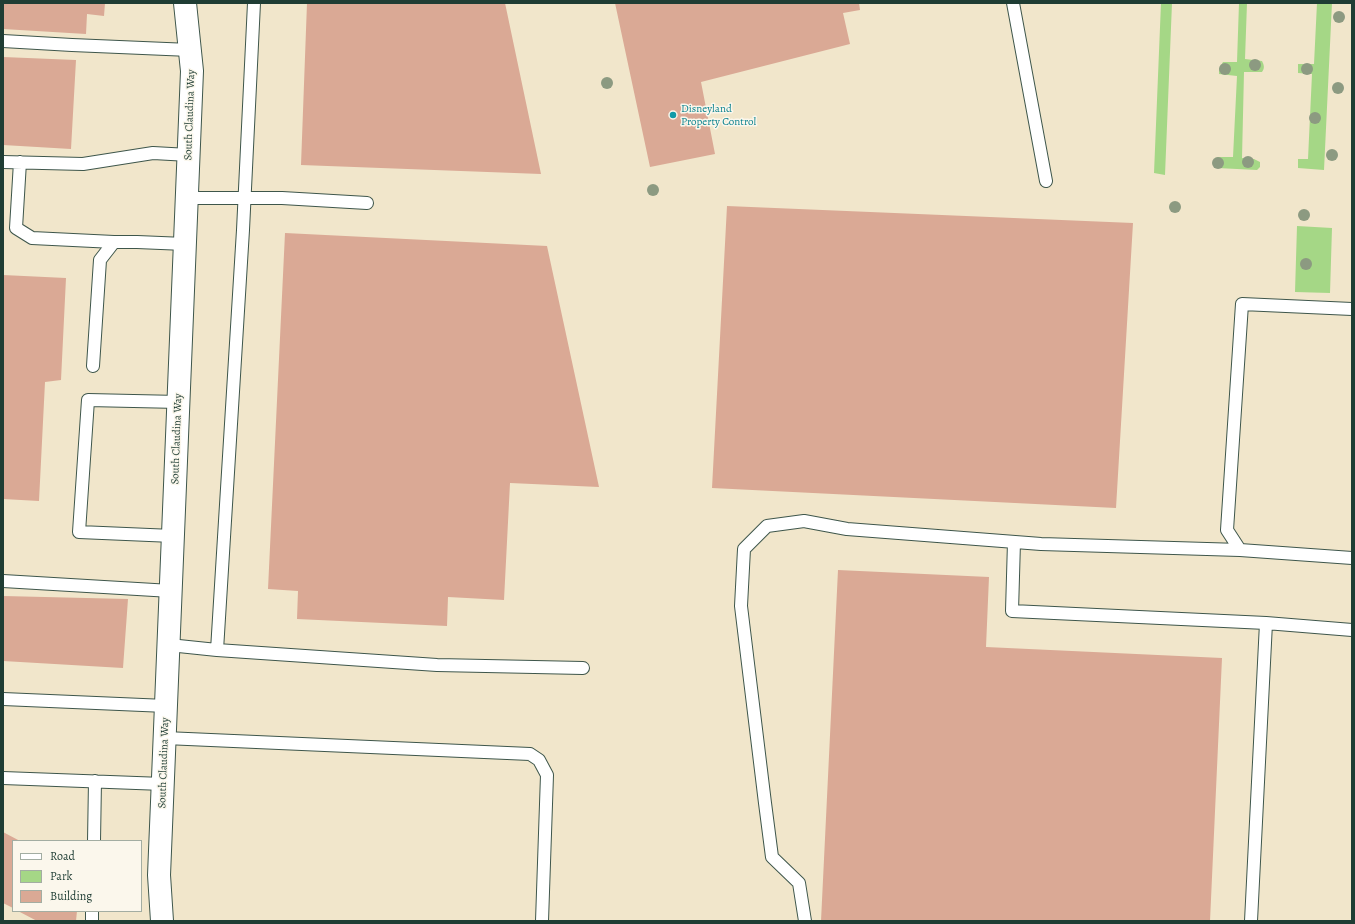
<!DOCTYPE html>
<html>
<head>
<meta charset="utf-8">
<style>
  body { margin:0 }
  #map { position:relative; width:1355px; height:924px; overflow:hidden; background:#f1e6cb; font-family:Alegreya,serif }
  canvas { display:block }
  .frame { position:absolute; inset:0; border:4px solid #1f3d34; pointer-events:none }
  .legend { position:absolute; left:12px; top:840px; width:130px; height:72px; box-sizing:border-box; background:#fbf7ec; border:1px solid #a3ada2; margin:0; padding:5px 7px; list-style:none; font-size:12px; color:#1f3d34 }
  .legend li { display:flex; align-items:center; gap:8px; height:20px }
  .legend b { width:20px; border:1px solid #a3ada2 }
</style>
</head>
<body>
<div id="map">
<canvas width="1355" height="924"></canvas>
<div class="frame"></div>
<ul class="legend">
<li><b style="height:5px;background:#fff"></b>Road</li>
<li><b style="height:11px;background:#a5d786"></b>Park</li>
<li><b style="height:11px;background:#daa995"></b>Building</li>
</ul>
</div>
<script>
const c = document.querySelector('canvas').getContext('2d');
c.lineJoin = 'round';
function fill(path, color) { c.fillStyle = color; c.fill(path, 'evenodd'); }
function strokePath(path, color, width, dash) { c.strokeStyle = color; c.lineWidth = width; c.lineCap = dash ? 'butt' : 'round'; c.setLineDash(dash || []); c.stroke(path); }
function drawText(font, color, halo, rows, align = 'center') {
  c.font = font + ' Alegreya,serif'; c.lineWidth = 3; c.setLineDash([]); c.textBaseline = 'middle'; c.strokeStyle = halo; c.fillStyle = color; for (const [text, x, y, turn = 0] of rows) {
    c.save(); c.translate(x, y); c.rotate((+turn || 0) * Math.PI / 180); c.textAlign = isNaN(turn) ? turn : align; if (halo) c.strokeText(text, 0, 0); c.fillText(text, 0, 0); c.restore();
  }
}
fill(new Path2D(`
  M 1161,3 L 1172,3 L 1165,175 L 1154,173 Z
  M 1239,3 L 1247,3 L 1245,59 L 1262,61 C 1264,65 1265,68 1262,72 L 1244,72 L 1242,158 L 1254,159 L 1260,162 L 1260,167 L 1257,170 L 1217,168 L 1214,165 L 1215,158 L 1219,157 L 1233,157 L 1237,76 L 1219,74 L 1219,69 L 1223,62 L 1237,62 Z
  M 1317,3 L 1332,3 L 1324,170 L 1298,168 L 1298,159 L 1308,159 L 1312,74 L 1298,73 L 1298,64 L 1314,64 Z
  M 1297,226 L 1332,228 L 1330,293 L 1295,292 Z`), '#a5d786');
fill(new Path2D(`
  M 3,3 L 105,3 L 104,16 L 87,14 L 86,34 L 3,29 Z
  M 307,3 L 505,3 L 541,174 L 301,165 Z
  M 615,3 L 859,3 L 860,10 L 843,13 L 850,44 L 701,82 L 715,154 L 650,167 Z
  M 3,57 L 76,60 L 71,149 L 3,145 Z
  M 727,206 L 1133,223 L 1116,508 L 712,488 Z
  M 285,233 L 547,246 L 599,487 L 510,483 L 504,600 L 448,597 L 447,626 L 297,619 L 298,591 L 268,589 Z
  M 3,275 L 66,278 L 61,380 L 45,382 L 39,501 L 3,499 Z
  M 838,570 L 989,577 L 986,647 L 1222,658 L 1210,921 L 821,921 Z
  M 3,596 L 128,599 L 123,668 L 3,661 Z
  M 3,832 L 20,841 L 13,841 L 13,908 L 3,903 Z
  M 18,911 L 77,911 L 76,921 L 37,921 Z`), '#daa995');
const lane = new Path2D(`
  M 1013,3 L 1046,181
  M 3,41 L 72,45 L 190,50
  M 3,162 L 83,164 L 153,153 L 189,155
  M 20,162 L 16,228 L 32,238 L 114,242
  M 187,198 L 282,198 L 367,203
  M 1352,309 L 1242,304 L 1227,530 L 1240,550 L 1352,558
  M 93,366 L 100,260 L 114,242 L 137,242 L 185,244
  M 173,536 L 79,532 L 88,400 L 179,402
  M 1014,542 L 1012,611 L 1266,623
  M 3,581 L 171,591
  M 169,645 L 217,650 L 437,665 L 583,668
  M 217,650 L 243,230 L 254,3
  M 3,699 L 166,706
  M 165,738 L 530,754 L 539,760 L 547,775 L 542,921
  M 3,778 L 163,784
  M 94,841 L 95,781
  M 92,921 L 92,911
  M 805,921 L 799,883 L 772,857 L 765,803 L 741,606 L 744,549 L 767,526 L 804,521 L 847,529 L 1041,544 L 1240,550
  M 1251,921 L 1266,623 L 1352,630`);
const street = new Path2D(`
  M 162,921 L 159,875 L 192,71 L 185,3`);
strokePath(lane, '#3e564b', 14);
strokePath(street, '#3e564b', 24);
strokePath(lane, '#fff', 12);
strokePath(street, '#fff', 22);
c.fillStyle = '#8c9a81';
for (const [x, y] of [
  [1339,17],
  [1255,65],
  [1225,69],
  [1307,69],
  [607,83],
  [1338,88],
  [1315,118],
  [1332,155],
  [1248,162],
  [1218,163],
  [653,190],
  [1175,207],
  [1304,215],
  [1306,264]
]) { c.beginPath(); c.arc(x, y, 6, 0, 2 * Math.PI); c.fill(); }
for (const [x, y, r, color] of [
  [673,115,4,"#0f9aa8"]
]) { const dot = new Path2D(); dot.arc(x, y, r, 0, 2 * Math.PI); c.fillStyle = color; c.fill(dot); strokePath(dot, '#fbf7ec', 1.5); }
drawText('11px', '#0d838f', '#fbf7ec', [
  ["Disneyland",681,109],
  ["Property Control",681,122]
], 'left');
drawText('11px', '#1f3d34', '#fbf7ec', [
  ["South Claudina Way",190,115,-88],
  ["South Claudina Way",177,439,-88],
  ["South Claudina Way",164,763,-88]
]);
</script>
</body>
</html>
